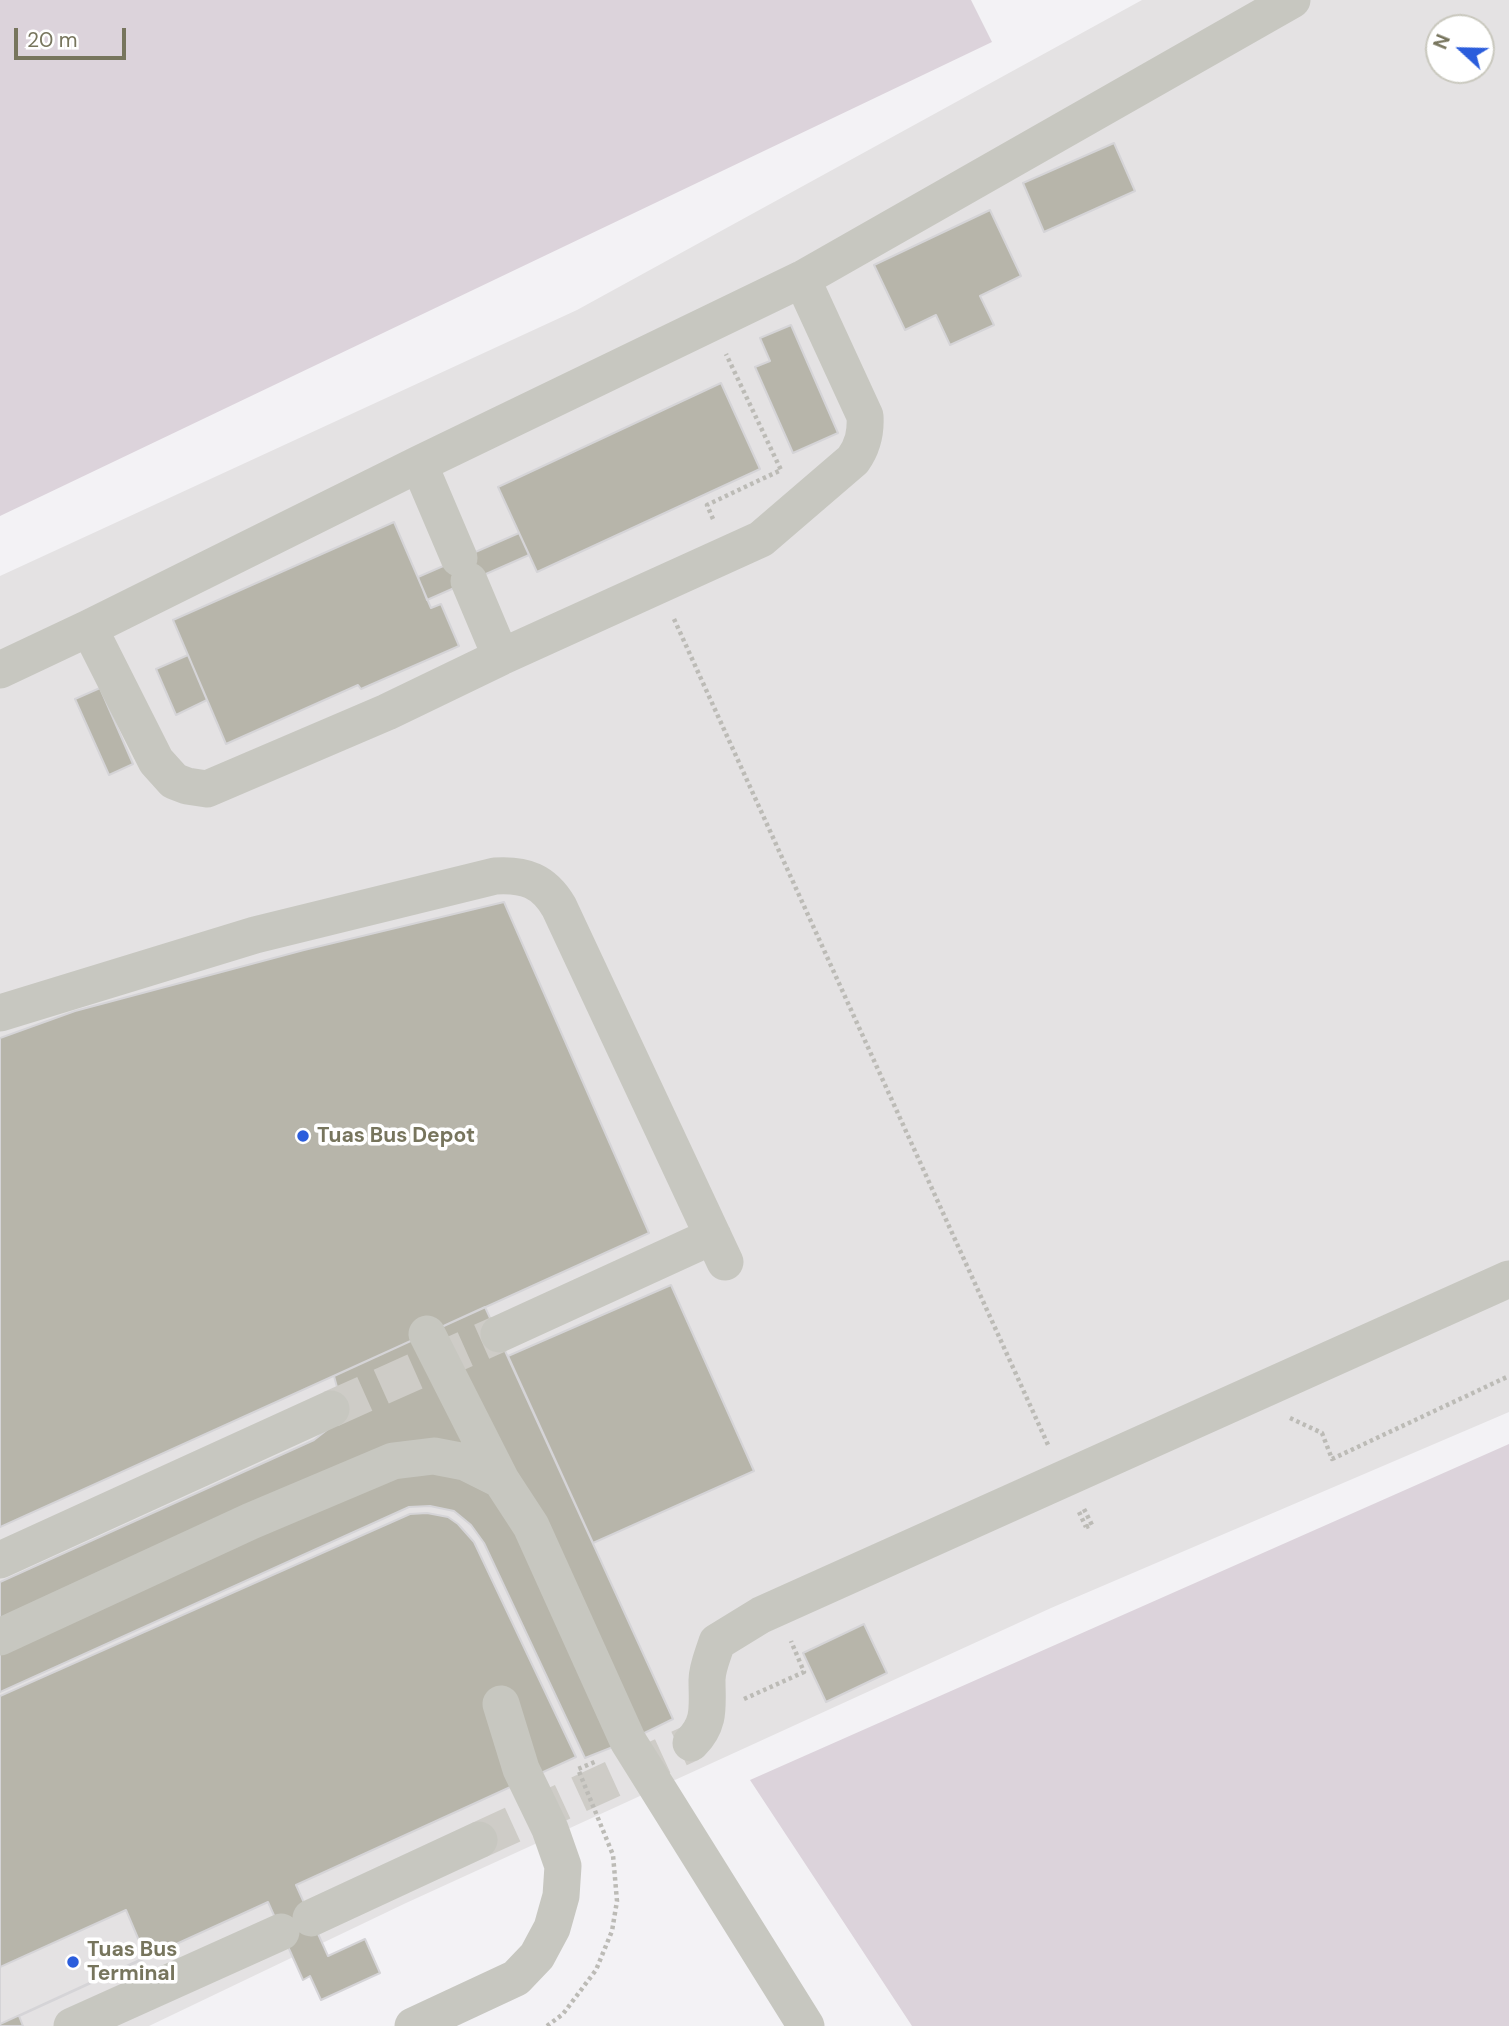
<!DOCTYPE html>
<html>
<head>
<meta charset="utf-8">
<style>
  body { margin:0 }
  #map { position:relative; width:1509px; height:2026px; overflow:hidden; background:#f3f2f5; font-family:"DM Sans",sans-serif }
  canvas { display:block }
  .north { position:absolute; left:1425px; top:14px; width:70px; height:70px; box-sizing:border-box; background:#fff; border:2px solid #c9c8be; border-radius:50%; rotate:292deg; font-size:19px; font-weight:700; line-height:28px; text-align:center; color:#77755d }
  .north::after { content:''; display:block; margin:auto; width:24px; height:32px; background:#2b5ddc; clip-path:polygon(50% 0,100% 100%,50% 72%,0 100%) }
  .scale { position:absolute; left:14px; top:28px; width:112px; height:32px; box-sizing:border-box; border:4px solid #77755d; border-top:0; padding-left:9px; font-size:21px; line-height:24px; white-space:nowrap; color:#77755d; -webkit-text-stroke:5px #fff; paint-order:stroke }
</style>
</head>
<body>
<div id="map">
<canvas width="1509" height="2026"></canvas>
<div class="north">N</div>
<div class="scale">20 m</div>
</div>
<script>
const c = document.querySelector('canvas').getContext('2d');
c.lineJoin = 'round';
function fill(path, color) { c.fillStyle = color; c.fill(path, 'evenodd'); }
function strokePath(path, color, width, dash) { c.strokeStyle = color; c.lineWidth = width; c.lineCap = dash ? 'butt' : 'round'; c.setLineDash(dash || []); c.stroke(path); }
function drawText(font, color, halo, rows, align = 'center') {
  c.font = font + ' "DM Sans",sans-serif'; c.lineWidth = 7; c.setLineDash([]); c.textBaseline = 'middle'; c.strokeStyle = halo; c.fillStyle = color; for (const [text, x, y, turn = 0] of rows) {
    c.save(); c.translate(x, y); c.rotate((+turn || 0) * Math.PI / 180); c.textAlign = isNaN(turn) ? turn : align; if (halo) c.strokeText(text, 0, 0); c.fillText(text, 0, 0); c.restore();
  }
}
fill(new Path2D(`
  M 1142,0 L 1509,0 L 1509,1412 L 1051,1608 L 406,1903 L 149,2026 L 0,2026 L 0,576 L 577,310 ZM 1439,28 L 1481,28 L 1481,70 L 1439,70 Z`), '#e4e2e3');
fill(new Path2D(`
  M 0,0 L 971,0 L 992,42 L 0,516 Z
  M 1509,1444 L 1509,2026 L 912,2026 L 750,1780 Z`), '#dcd3db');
const building = new Path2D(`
  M 1114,143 L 1135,191 L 1044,232 L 1023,183 Z
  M 990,210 L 1021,276 L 980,296 L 994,325 L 950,345 L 936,315 L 905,330 L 874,265 Z
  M 791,325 L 838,433 L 793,453 L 755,367 L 770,361 L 760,338 Z
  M 721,383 L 760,469 L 537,572 L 498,487 Z
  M 394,522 L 431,608 L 441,604 L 459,646 L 361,689 L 358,685 L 226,744 L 173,620 Z
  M 519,533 L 529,555 L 427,600 L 418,577 Z
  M 188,655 L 207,700 L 176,715 L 156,669 Z
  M 100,688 L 133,764 L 109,775 L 75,699 Z
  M 504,902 L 649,1233 L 0,1527 L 0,1038 L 75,1011 L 304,950 Z
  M 671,1285 L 754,1471 L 593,1543 L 508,1356 Z
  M 485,1307 L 673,1719 L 628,1741 L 585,1758 L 484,1543 L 471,1525 L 454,1511 L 430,1506 L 409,1507 L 0,1692 L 0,1582 L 314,1440 L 328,1429 L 337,1413 L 338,1391 L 334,1376 Z
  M 427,1513 L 448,1517 L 458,1524 L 474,1542 L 576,1757 L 296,1885 L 328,1956 L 365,1939 L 380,1973 L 321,2000 L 310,1976 L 303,1980 L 268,1902 L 19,2016 L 23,2026 L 0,2026 L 0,1696 L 410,1514 Z
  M 864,1624 L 887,1673 L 826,1702 L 803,1653 Z
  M 126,1910 L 146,1957 L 0,2024 L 0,1967 Z`);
fill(building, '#b7b5aa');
strokePath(building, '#d5d4d7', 2);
strokePath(new Path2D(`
  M 331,1409 L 499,1334
  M 479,1840 L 691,1743`), '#ceccc7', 37, [37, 18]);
strokePath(new Path2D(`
  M 713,519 L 707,505 L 781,470 L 726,354
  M 674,619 L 1049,1447
  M 1290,1418 L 1322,1433 L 1332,1459 L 1509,1376
  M 1084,1509 L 1092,1525 L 1086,1527
  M 1079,1512 L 1086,1527
  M 744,1699 L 804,1672 L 791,1641
  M 547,2026 L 563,2014 L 596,1970 L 612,1931 L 617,1901 L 613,1855 L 578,1769 L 597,1761`), '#bcbbb6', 4.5, [3.5, 3.5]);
strokePath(new Path2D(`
  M 419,464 L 459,558
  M 469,581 L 501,657
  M 89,628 L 156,761 L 174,781 L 187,786 L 207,789 L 387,712 L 501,657 L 761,539 L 853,460 C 863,446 866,433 865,416 L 802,279
  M 0,670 L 89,628 L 419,464 L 802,279 L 1292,0
  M 0,1013 L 255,935 L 495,876 C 525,874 544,881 559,907 L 725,1262
  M 427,1334 L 501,1480
  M 499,1334 L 713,1236
  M 0,1560 L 331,1409
  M 0,1637 L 251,1521 L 393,1461 L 434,1456 L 465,1462 L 501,1480 L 531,1526 L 628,1741 L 806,2026
  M 691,1743 C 711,1723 707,1706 707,1680 C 707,1668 713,1655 717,1642 L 761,1615 L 1509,1279
  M 311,1918 L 479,1840
  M 72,2026 L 281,1932
  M 413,2026 L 516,1978 L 537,1956 L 552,1928 L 561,1896 L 563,1866 L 550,1829 L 521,1769 L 501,1704`), '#c7c7c0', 37);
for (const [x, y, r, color] of [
  [303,1136,7,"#2b5ddc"],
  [73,1962,7,"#2b5ddc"]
]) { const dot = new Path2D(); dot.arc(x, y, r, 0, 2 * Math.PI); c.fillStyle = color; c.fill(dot); strokePath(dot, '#fff', 2.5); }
drawText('bold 21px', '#77755d', '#fff', [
  ["Tuas Bus Depot",317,1136],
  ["Tuas Bus",87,1950],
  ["Terminal",87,1974]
], 'left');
</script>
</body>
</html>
